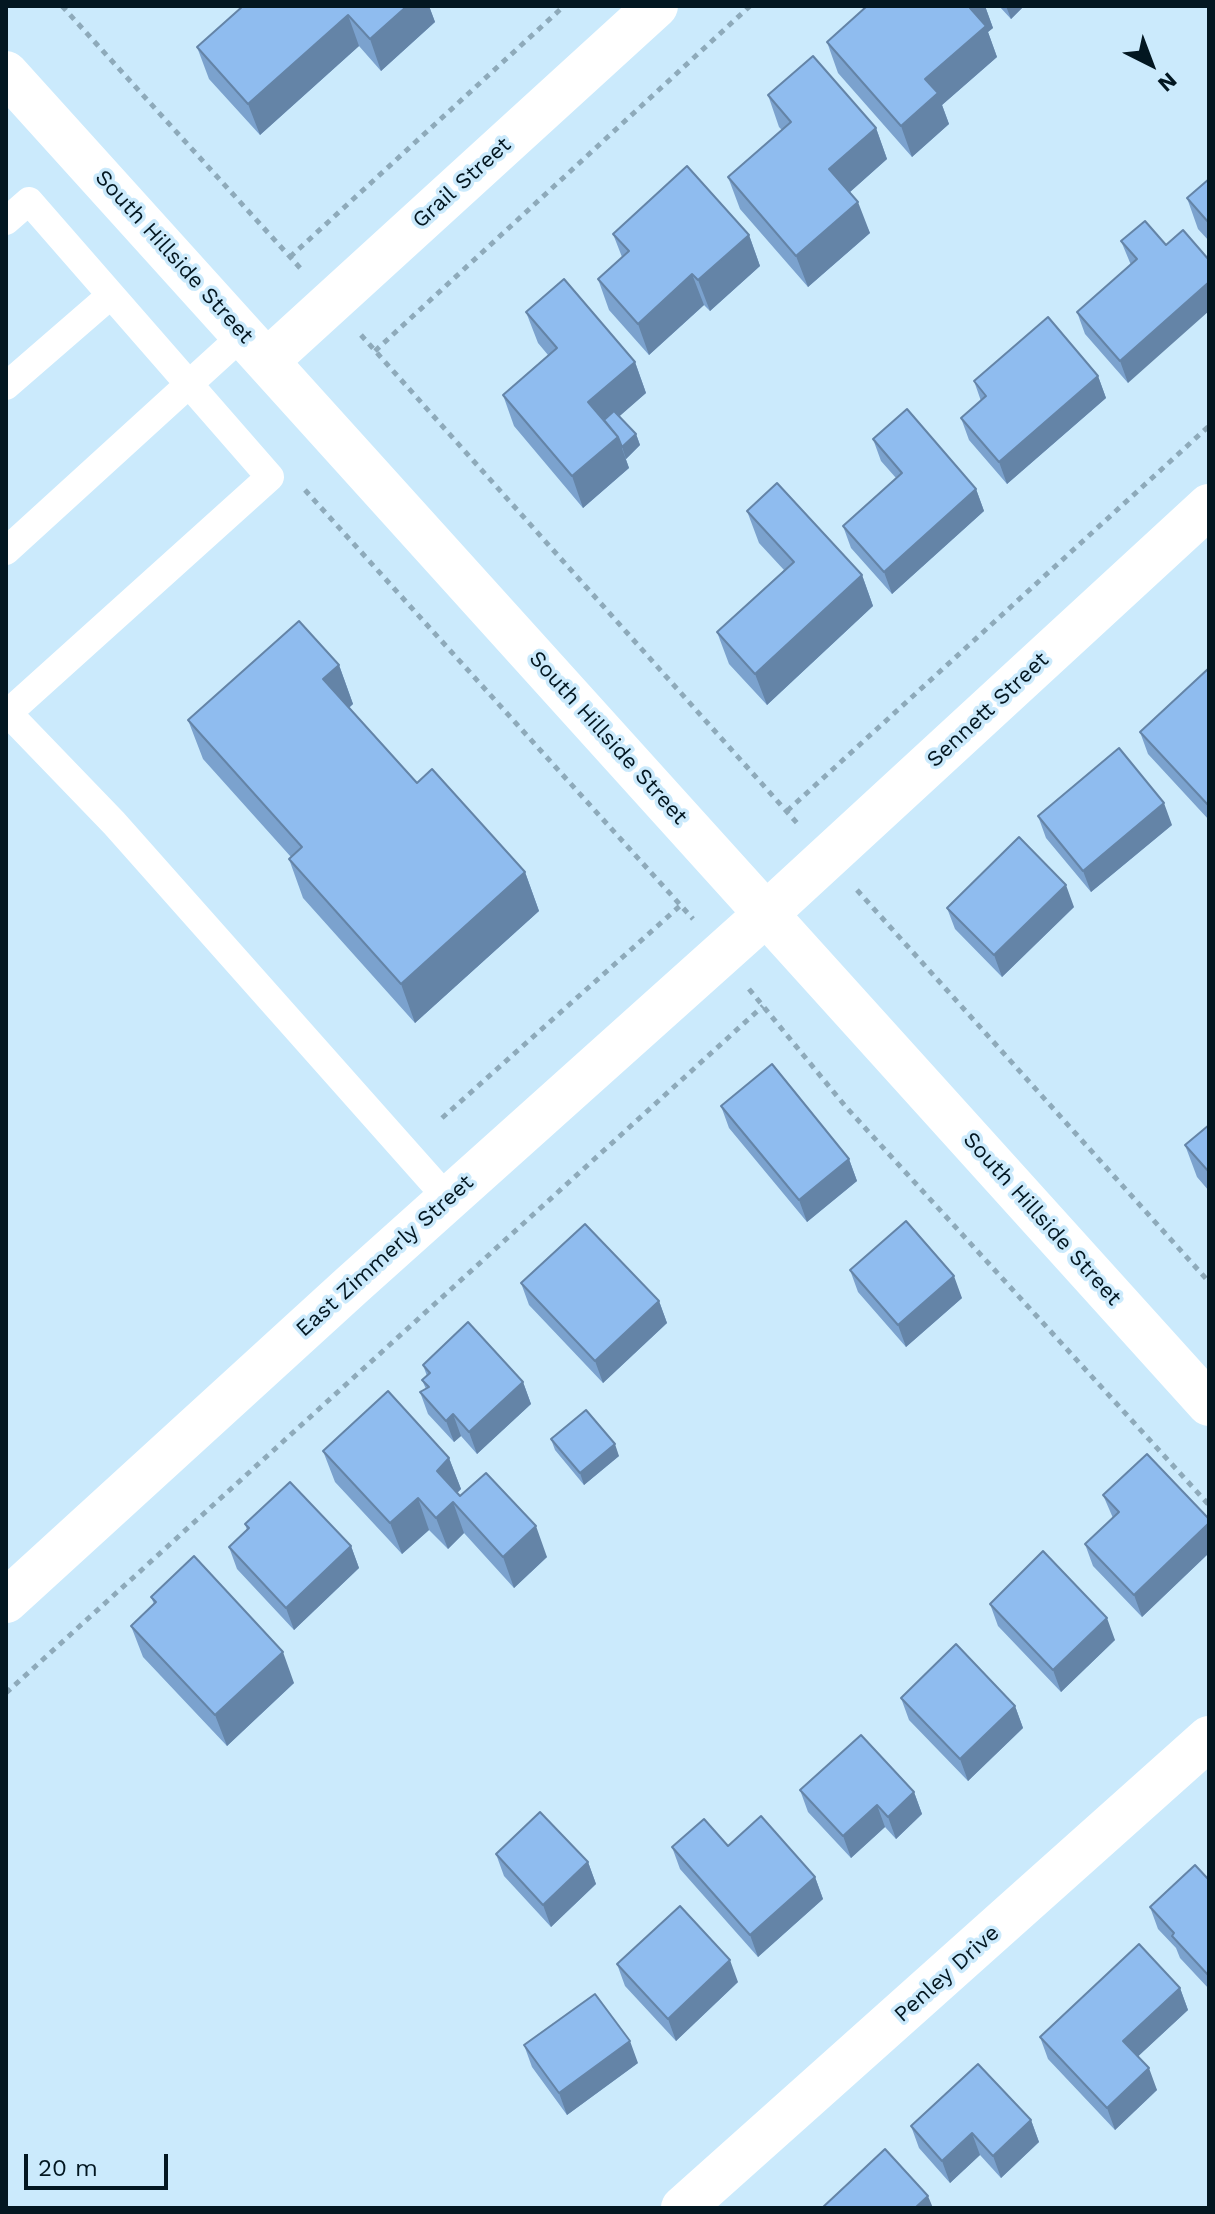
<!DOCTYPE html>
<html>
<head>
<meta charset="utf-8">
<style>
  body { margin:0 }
  #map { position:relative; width:1215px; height:2214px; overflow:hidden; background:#cbeafc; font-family:"Work Sans",sans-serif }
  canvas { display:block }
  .frame { position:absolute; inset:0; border:8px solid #031721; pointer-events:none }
  .north { position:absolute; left:1111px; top:24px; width:80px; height:80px; -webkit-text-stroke:6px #cbeafc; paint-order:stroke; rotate:138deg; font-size:22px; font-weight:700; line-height:32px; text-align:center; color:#031721 }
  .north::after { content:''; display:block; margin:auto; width:28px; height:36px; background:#031721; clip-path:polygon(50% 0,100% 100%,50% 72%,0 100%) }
  .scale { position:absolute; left:24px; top:2154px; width:144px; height:36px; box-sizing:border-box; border:4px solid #031721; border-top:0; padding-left:10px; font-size:24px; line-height:28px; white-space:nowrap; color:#031721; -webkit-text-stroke:6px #cbeafc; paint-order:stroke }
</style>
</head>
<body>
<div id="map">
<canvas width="1215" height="2214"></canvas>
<div class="frame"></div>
<div class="north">N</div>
<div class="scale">20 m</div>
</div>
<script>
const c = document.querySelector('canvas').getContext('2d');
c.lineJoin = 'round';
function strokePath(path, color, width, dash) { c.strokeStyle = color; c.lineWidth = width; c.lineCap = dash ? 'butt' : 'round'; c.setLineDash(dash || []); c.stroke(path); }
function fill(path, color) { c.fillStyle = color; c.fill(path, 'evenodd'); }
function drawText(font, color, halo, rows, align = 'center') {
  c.font = font + ' "Work Sans",sans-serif'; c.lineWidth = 7; c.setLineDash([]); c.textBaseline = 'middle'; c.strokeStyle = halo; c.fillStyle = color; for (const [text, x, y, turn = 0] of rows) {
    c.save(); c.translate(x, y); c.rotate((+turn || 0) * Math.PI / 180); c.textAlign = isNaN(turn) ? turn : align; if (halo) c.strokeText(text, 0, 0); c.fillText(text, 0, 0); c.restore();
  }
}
strokePath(new Path2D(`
  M 62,6 L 301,269
  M 290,257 L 564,6
  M 361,335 L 797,823
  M 375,351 L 750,6
  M 305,490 L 693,919
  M 787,811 L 1209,426
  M 857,890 L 1209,1282
  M 749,989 L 846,1107 L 1209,1505
  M 442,1118 L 681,905
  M 6,1693 L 763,1006`), '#8eaaba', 5, [6, 6]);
strokePath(new Path2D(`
  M 6,221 L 29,201 L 270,477 L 8,713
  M 6,386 L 111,295
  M 6,551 L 244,334
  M 6,711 L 114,823 L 448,1199`), '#fff', 28);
strokePath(new Path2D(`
  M 268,360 L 656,6
  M 6,1601 L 351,1286 L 766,914 L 1209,506
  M 683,2208 L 1209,1738`), '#fff', 44);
strokePath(new Path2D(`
  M 6,73 L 1209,1404`), '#fff', 44);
fill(new Path2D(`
  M 243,6 L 429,6 L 435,22 L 381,71 L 359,46 L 260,135 L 209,79 L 197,47 Z
  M 867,6 L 985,6 L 993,28 L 988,32 L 997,57 L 942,105 L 949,124 L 912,157 L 838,73 L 827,42 Z
  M 999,6 L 1024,6 L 1011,19 Z
  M 768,95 L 876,128 L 887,159 L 850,192 L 870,233 L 808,287 L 740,209 L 728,177 L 782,130 L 779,127 Z
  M 1209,179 L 1209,241 L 1198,229 L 1187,198 Z
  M 613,234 L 749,235 L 760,266 L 710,311 L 704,305 L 649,355 L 609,310 L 598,279 L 622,257 Z
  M 1121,241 L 1166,245 L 1128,383 L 1085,334 L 1077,312 L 1131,265 Z
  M 526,312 L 635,362 L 646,393 L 619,416 L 636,434 L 640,445 L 626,459 L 625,457 L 629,468 L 583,508 L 514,426 L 503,395 L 548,355 L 538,343 Z
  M 1098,376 L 1106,398 L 1007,484 L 969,440 L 961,418 L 981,401 L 974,381 Z
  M 873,439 L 976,489 L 984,511 L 892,594 L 851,548 L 843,526 L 896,478 L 881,461 Z
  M 747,511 L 862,575 L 873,606 L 767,705 L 729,664 L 717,632 L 784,570 L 759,543 Z
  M 339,665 L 353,704 L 349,708 L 417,783 L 525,872 L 539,911 L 415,1023 L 303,898 L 289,859 L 291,857 L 203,759 L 188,720 Z
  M 1209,668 L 1209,820 L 1148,754 L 1140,732 Z
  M 1038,816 L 1172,825 L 1091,892 L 1046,838 Z
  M 1074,907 L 1002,977 L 955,929 L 947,908 Z
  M 721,1106 L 849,1159 L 857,1181 L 807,1222 L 729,1128 Z
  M 1209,1125 L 1209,1191 L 1197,1177 L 1185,1145 Z
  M 850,1270 L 962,1298 L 906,1347 L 858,1292 Z
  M 521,1283 L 659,1301 L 667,1323 L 603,1383 L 529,1305 Z
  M 423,1365 L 523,1382 L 531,1404 L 477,1454 L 461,1436 L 454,1442 L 428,1414 L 420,1392 L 426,1389 L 422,1380 L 427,1376 Z
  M 551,1439 L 619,1456 L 584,1485 L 555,1450 Z
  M 323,1451 L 449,1458 L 461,1489 L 457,1493 L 460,1496 L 547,1557 L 514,1588 L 464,1533 L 448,1549 L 429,1530 L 402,1554 L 335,1482 Z
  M 1103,1495 L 1209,1519 L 1209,1553 L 1142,1617 L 1093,1566 L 1085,1544 L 1113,1518 Z
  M 245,1524 L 351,1546 L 359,1568 L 294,1630 L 237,1569 L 229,1547 L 247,1530 Z
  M 151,1597 L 294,1683 L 227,1746 L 143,1657 L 131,1626 L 154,1604 Z
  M 990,1604 L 1115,1640 L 1061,1692 L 998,1626 Z
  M 901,1698 L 1015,1706 L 1023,1728 L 968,1781 L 909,1720 Z
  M 800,1790 L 914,1792 L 922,1814 L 896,1839 L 885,1827 L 851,1858 L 808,1812 Z
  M 728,1846 L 815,1877 L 823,1899 L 758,1957 L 680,1869 L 672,1847 Z
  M 496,1854 L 588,1862 L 596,1884 L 551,1927 L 504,1876 Z
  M 1209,1880 L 1209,1989 L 1180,1958 L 1176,1948 L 1158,1929 L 1150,1907 Z
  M 617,1964 L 738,1982 L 676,2041 L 625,1986 Z
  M 1180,1988 L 1188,2010 L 1138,2056 L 1157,2090 L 1115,2130 L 1048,2059 L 1040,2037 Z
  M 524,2045 L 638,2063 L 567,2115 L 532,2067 Z
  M 1031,2120 L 1039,2142 L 1001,2178 L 980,2155 L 950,2183 L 919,2148 L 911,2126 Z`), '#7ba2ce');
fill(new Path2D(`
  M 407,6 L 429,6 L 435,22 L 381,71 L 370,39 Z
  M 972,6 L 985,6 L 993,28 L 988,32 L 997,57 L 942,105 L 949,124 L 912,157 L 901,126 L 925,79 Z
  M 1006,6 L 1024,6 L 1011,19 Z
  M 348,15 L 359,46 L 260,135 L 248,104 Z
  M 876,128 L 887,159 L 841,200 L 829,169 Z
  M 858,202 L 870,233 L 808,287 L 796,256 Z
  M 749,235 L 760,266 L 710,311 L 698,280 Z
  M 692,274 L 704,305 L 649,355 L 638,324 Z
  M 1209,282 L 1209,311 L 1128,383 L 1120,361 Z
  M 635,362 L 646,393 L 605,429 L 588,402 Z
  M 1098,376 L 1106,398 L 1007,484 L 999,462 Z
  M 636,434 L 640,445 L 626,459 L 622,447 Z
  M 618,437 L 629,468 L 583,508 L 572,476 Z
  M 976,489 L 984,511 L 892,594 L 884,572 Z
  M 862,575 L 873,606 L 767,705 L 755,674 Z
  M 339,665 L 353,704 L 337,718 L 323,679 Z
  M 1164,803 L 1172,825 L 1091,892 L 1083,871 Z
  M 525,872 L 539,911 L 415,1023 L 401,984 Z
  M 1066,885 L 1074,907 L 1002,977 L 994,955 Z
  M 849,1159 L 857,1181 L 807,1222 L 799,1200 Z
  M 954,1276 L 962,1298 L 906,1347 L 898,1325 Z
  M 659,1301 L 667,1323 L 603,1383 L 595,1361 Z
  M 523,1382 L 531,1404 L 477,1454 L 469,1432 Z
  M 453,1414 L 461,1436 L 454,1442 L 446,1421 Z
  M 615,1444 L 619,1456 L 584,1485 L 580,1473 Z
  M 449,1458 L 461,1489 L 448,1502 L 437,1471 Z
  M 418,1498 L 429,1530 L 402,1554 L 390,1523 Z
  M 453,1502 L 464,1533 L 448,1549 L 436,1518 Z
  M 1209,1523 L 1209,1553 L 1142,1617 L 1134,1595 Z
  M 536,1526 L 547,1557 L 514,1588 L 503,1557 Z
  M 351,1546 L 359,1568 L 294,1630 L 286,1608 Z
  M 1107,1618 L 1115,1640 L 1061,1692 L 1053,1670 Z
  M 283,1652 L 294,1683 L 227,1746 L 215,1715 Z
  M 1015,1706 L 1023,1728 L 968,1781 L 960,1759 Z
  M 914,1792 L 922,1814 L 896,1839 L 888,1817 Z
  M 877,1805 L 885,1827 L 851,1858 L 843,1836 Z
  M 588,1862 L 596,1884 L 551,1927 L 543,1905 Z
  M 815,1877 L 823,1899 L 758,1957 L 750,1935 Z
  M 730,1960 L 738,1982 L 676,2041 L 668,2019 Z
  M 1180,1988 L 1188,2010 L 1131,2063 L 1123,2041 Z
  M 630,2041 L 638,2063 L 567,2115 L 559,2093 Z
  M 1149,2068 L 1157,2090 L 1115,2130 L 1107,2108 Z
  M 1031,2120 L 1039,2142 L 1001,2178 L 993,2156 Z
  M 972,2133 L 980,2155 L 950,2183 L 942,2161 Z
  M 928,2196 L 933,2208 L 915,2208 Z`), '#6484a7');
const building = new Path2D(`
  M 243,6 L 407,6 L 370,39 L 348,15 L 248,104 L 197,47 Z
  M 867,6 L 972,6 L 970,8 L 986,26 L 925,79 L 938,93 L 901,126 L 827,42 Z
  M 813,56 L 876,128 L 829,169 L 858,202 L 796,256 L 728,177 L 791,122 L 768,95 Z
  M 687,166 L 749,235 L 698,280 L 692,274 L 638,324 L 598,279 L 629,251 L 613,234 Z
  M 1209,179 L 1209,223 L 1187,198 Z
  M 1145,221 L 1166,245 L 1183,230 L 1209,260 L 1209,282 L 1120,361 L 1077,312 L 1137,259 L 1121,241 Z
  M 564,279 L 635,362 L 588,402 L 618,437 L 572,476 L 503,395 L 557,348 L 526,312 Z
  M 1048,317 L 1098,376 L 999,462 L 961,418 L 986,396 L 974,381 Z
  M 907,409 L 976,489 L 884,572 L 843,526 L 902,473 L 873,439 Z
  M 614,411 L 636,434 L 622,447 L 618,437 L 604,420 Z
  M 777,483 L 862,575 L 755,674 L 717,632 L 794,562 L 747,511 Z
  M 299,621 L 339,665 L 323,679 L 417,783 L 432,769 L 525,872 L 401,984 L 289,859 L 302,847 L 188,720 Z
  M 1209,668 L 1209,806 L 1140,732 Z
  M 1119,748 L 1164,803 L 1083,871 L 1038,816 Z
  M 1019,837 L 1066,885 L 994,955 L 947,908 Z
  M 772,1064 L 849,1159 L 799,1200 L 721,1106 Z
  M 1209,1125 L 1209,1172 L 1185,1145 Z
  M 906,1221 L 954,1276 L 898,1325 L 850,1270 Z
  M 585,1224 L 659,1301 L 595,1361 L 521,1283 Z
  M 468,1322 L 523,1382 L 469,1432 L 453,1414 L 446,1421 L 420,1392 L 429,1387 L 422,1380 L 430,1373 L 423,1365 Z
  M 388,1391 L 449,1458 L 437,1471 L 460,1496 L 486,1473 L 536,1526 L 503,1557 L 453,1502 L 436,1518 L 418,1498 L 390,1523 L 323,1451 Z
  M 586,1410 L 615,1444 L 580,1473 L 551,1439 Z
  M 1147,1454 L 1209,1519 L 1209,1523 L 1134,1595 L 1085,1544 L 1119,1512 L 1103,1495 Z
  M 290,1482 L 351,1546 L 286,1608 L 229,1547 L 249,1528 L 245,1524 Z
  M 1043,1551 L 1107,1618 L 1053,1670 L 990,1604 Z
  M 194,1556 L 283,1652 L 215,1715 L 131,1626 L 156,1602 L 151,1597 Z
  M 956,1644 L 1015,1706 L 960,1759 L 901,1698 Z
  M 861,1735 L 914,1792 L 888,1817 L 877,1805 L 843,1836 L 800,1790 Z
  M 540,1812 L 588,1862 L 543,1905 L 496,1854 Z
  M 761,1816 L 815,1877 L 750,1935 L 672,1847 L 704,1819 L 728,1846 Z
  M 1195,1865 L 1209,1880 L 1209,1976 L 1172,1936 L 1174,1933 L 1150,1907 Z
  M 680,1906 L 730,1960 L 668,2019 L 617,1964 Z
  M 1139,1944 L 1180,1988 L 1123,2041 L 1149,2068 L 1107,2108 L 1040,2037 Z
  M 595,1994 L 630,2041 L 559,2093 L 524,2045 Z
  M 978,2064 L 1031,2120 L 993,2156 L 972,2133 L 942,2161 L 911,2126 Z
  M 885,2149 L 928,2196 L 915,2208 L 822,2208 Z`);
fill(building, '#8fbcef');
strokePath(building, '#6484a7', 2);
drawText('22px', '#031721', '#cbeafc', [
  ["Grail Street",462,183,-42],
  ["South Hillside Street",174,257,48],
  ["Sennett Street",988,710,-43],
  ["South Hillside Street",608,738,48],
  ["South Hillside Street",1042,1219,48],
  ["East Zimmerly Street",385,1256,-42],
  ["Penley Drive",947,1974,-42]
]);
</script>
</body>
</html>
